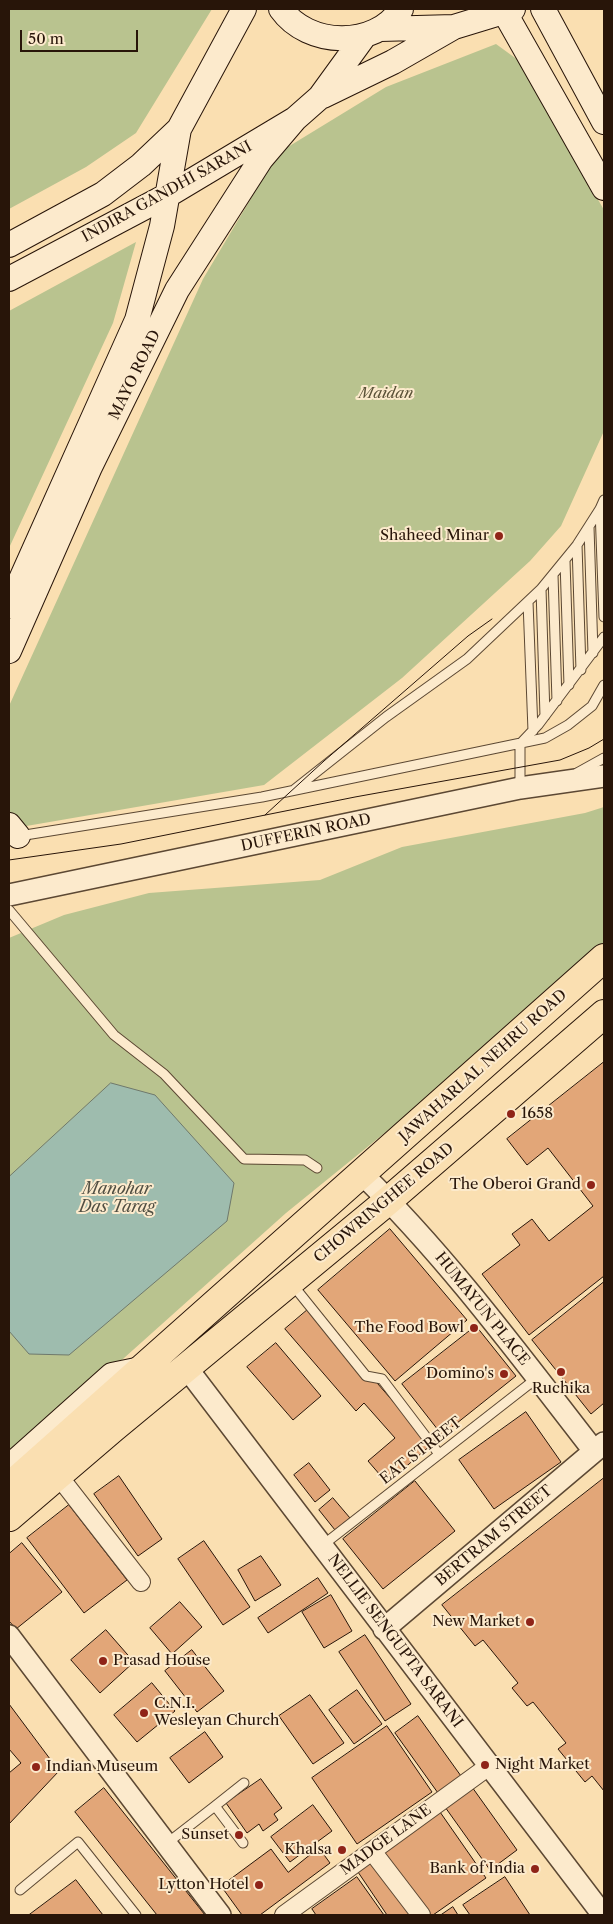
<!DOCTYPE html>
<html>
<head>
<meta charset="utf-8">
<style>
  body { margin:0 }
  #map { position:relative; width:613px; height:1924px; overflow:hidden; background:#fadfb1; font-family:"Libre Caslon Text",serif }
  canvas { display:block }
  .frame { position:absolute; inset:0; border:10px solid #281509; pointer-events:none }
  .scale { position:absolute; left:20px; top:30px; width:118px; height:22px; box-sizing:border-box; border:2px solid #281509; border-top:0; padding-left:6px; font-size:15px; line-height:18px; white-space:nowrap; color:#281509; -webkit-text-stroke:4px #fceacc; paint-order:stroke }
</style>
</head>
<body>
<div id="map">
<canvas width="613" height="1924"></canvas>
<div class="frame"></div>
<div class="scale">50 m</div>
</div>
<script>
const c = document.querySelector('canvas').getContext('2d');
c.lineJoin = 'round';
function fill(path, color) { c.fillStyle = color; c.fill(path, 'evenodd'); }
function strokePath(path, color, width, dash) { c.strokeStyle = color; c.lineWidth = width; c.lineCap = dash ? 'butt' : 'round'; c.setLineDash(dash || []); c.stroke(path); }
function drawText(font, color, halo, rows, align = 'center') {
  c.font = font + ' "Libre Caslon Text",serif'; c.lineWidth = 4; c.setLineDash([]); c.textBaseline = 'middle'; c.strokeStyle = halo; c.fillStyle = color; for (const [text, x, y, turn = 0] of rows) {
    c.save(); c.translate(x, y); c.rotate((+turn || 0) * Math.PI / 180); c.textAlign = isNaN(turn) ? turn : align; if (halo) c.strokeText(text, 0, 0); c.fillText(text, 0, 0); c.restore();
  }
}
fill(new Path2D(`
  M 9,9 L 212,9 L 136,133 L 86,167 L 9,209 Z
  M 496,44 L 518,60 L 604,210 L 604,431 L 561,526 L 530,561 L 402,678 L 264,785 L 9,829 L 9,706 L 203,279 L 278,153 L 386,87 Z
  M 136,242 L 113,323 L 9,548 L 9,311 Z
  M 604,807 L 604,955 L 286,1213 L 9,1461 L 9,938 L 64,915 L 149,893 L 320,880 L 402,847 L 585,813 Z`), '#b9c38f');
const water = new Path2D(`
  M 111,1083 L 155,1095 L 234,1183 L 227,1221 L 69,1355 L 29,1354 L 9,1331 L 9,1177 Z`);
fill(water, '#9ebcae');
strokePath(water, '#6f796c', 1);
const building = new Path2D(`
  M 604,1062 L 604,1276 L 529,1335 L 482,1274 L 520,1245 L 512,1234 L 532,1219 L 549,1241 L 593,1206 L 548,1148 L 527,1165 L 507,1139 Z
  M 390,1229 L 467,1320 L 395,1381 L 318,1290 Z
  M 604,1282 L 604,1403 L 591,1414 L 532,1340 Z
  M 311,1307 L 431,1445 L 387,1483 L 368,1461 L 395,1438 L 364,1403 L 356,1411 L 285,1329 Z
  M 476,1326 L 516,1376 L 442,1435 L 402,1384 Z
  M 276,1343 L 321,1396 L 293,1420 L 247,1367 Z
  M 526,1412 L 561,1462 L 494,1509 L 459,1460 Z
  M 309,1463 L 330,1490 L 315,1502 L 294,1475 Z
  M 119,1476 L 162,1539 L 138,1556 L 94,1494 Z
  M 604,1478 L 604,1791 L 592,1776 L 585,1782 L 558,1749 L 566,1743 L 533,1702 L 527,1706 L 512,1688 L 518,1683 L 483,1640 L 475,1646 L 442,1605 Z
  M 415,1481 L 455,1531 L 383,1589 L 343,1539 Z
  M 333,1498 L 350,1518 L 335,1530 L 319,1510 Z
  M 69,1505 L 127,1580 L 84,1613 L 27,1538 Z
  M 204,1541 L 250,1607 L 223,1625 L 178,1559 Z
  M 22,1543 L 62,1592 L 16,1629 L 9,1621 L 9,1554 Z
  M 261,1556 L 281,1585 L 255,1601 L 238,1570 Z
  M 318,1578 L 328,1593 L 268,1633 L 258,1618 Z
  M 331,1595 L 352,1631 L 324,1648 L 302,1612 Z
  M 180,1602 L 202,1627 L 172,1654 L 150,1628 Z
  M 106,1630 L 134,1662 L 100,1693 L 71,1660 Z
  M 365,1635 L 411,1704 L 385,1721 L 339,1652 Z
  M 192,1650 L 224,1691 L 197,1712 L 165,1671 Z
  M 152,1683 L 175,1711 L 137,1742 L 114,1715 Z
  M 357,1690 L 382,1724 L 354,1744 L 329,1710 Z
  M 310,1695 L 344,1743 L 313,1764 L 279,1716 Z
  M 9,1704 L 59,1771 L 9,1824 L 9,1773 L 21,1763 L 9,1749 Z
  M 418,1716 L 461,1776 L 438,1793 L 395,1733 Z
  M 387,1726 L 432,1792 L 357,1844 L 312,1778 Z
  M 205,1732 L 223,1757 L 189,1783 L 170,1758 Z
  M 261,1779 L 282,1808 L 274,1814 L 278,1820 L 263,1831 L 259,1824 L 247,1833 L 226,1803 Z
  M 472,1787 L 517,1850 L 490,1870 L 445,1807 Z
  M 104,1788 L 205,1915 L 157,1915 L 75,1812 Z
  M 313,1805 L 332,1831 L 290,1862 L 271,1837 Z
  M 440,1812 L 486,1878 L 433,1915 L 428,1915 L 384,1852 Z
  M 319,1848 L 330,1863 L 260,1915 L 242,1915 L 221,1886 L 271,1849 L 288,1872 Z
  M 377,1859 L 416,1915 L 387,1915 L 358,1872 Z
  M 357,1877 L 384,1915 L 316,1915 L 312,1909 Z
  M 505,1877 L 530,1915 L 470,1915 L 463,1905 Z
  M 76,1880 L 103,1915 L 29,1915 Z
  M 453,1907 L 458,1915 L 441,1915 Z`);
fill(building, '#e2a678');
strokePath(building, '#281509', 1);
const service = new Path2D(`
  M 600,509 L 604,617
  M 589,527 L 593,653
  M 577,545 L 581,670
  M 565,561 L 569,685
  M 553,575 L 557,701
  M 541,589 L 545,716
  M 528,602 L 533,731
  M 577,773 L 604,758
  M 520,788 L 520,744 L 538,725 L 604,637
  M 295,789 L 386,717 L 467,659 L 541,589 L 577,545 L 600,509 L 604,500
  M 19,836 L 262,797 L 545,738 L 568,725 L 592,706 L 604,685
  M 9,910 L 114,1035 L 164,1074 L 244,1159 L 305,1160 L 317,1168
  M 292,1284 L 366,1376 L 382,1379 L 439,1454
  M 323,1545 L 537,1378
  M 215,1806 L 244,1783
  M 166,1844 L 215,1806 L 243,1843
  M 20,1890 L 78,1842 L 136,1915`);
const minor = new Path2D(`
  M 64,1483 L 141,1582
  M 372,1851 L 421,1915
  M 284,1915 L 489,1766`);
const tertiary = new Path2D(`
  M 9,895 L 520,788 L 604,776
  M 362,1174 C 448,1258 520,1356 594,1451
  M 186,1367 L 603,1915
  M 384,1629 L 604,1443
  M 9,1636 L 220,1915`);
const secondary = new Path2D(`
  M 281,9 C 308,47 375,49 401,9
  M 543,9 L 604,122
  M 505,13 L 604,188
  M 380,29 L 454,27 L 513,9
  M 323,96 L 393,62 L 454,27
  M 9,245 L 103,194 L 141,165 L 179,129 L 244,9
  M 9,279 L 168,195 L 295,119 L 320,97 L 365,35
  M 9,606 L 137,320 L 162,226 L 179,129
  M 9,651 L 90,467 L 177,290 L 261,159 L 295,119
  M 9,825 L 18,836
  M 9,1467 L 112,1375 L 141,1369`);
const primary = new Path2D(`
  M 9,1487 L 604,958
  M 9,1517 L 113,1428 L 389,1200 L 604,1014`);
strokePath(service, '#5c4833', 11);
strokePath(minor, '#5c4833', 20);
strokePath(tertiary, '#5c4833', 24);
strokePath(secondary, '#281509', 26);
strokePath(primary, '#281509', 30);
strokePath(service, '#fceacc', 9);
strokePath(minor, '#fceacc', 18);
strokePath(tertiary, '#fceacc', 21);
strokePath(secondary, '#fceacc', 24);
strokePath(primary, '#fadfb1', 28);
strokePath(new Path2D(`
  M 265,815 L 324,761 L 468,636 L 492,619
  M 9,860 L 121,844 L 355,797 L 560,760 L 589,748 L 604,739`), '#281509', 1);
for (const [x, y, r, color] of [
  [499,536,5,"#8f2418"],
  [511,1114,5,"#8f2418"],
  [591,1185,5,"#8f2418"],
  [474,1328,5,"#8f2418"],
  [561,1372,5,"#8f2418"],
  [504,1374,5,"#8f2418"],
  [530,1622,5,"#8f2418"],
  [103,1661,5,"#8f2418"],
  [144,1713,5,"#8f2418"],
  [485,1765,5,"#8f2418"],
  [36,1767,5,"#8f2418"],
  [239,1835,5,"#8f2418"],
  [342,1850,5,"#8f2418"],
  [535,1869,5,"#8f2418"],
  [259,1885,5,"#8f2418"]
]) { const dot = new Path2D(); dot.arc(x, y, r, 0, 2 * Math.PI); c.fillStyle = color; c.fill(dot); strokePath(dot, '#fceacc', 2); }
drawText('15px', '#281509', '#fceacc', [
  ["INDIRA GANDHI SARANI",167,192,-29],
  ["MAYO ROAD",135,375,-64],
  ["DUFFERIN ROAD",306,833,-12],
  ["JAWAHARLAL NEHRU ROAD",483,1066,-42],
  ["CHOWRINGHEE ROAD",384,1203,-40],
  ["HUMAYUN PLACE",482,1309,51],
  ["EAT STREET",421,1451,-38],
  ["BERTRAM STREET",494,1536,-40],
  ["NELLIE SENGUPTA SARANI",395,1641,53],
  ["MADGE LANE",386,1840,-36]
]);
drawText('italic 15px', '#5b5238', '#fceacc', [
  ["Maidan",386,394]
]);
drawText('15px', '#281509', '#fceacc', [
  ["Shaheed Minar",489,536],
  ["1658",521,1114,"left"],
  ["The Oberoi Grand",581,1185],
  ["The Food Bowl",464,1328],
  ["Domino's",494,1374],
  ["Ruchika",561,1389,"center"],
  ["New Market",520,1622],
  ["Prasad House",113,1661,"left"],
  ["C.N.I.",154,1704,"left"],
  ["Wesleyan Church",154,1721,"left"],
  ["Night Market",495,1765,"left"],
  ["Indian Museum",46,1767,"left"],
  ["Sunset",229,1835],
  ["Khalsa",332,1850],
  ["Bank of India",525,1869],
  ["Lytton Hotel",249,1885]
], 'right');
drawText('italic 16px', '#514f43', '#fceacc', [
  ["Manohar",117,1189],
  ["Das Tarag",117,1207]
]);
</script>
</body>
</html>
